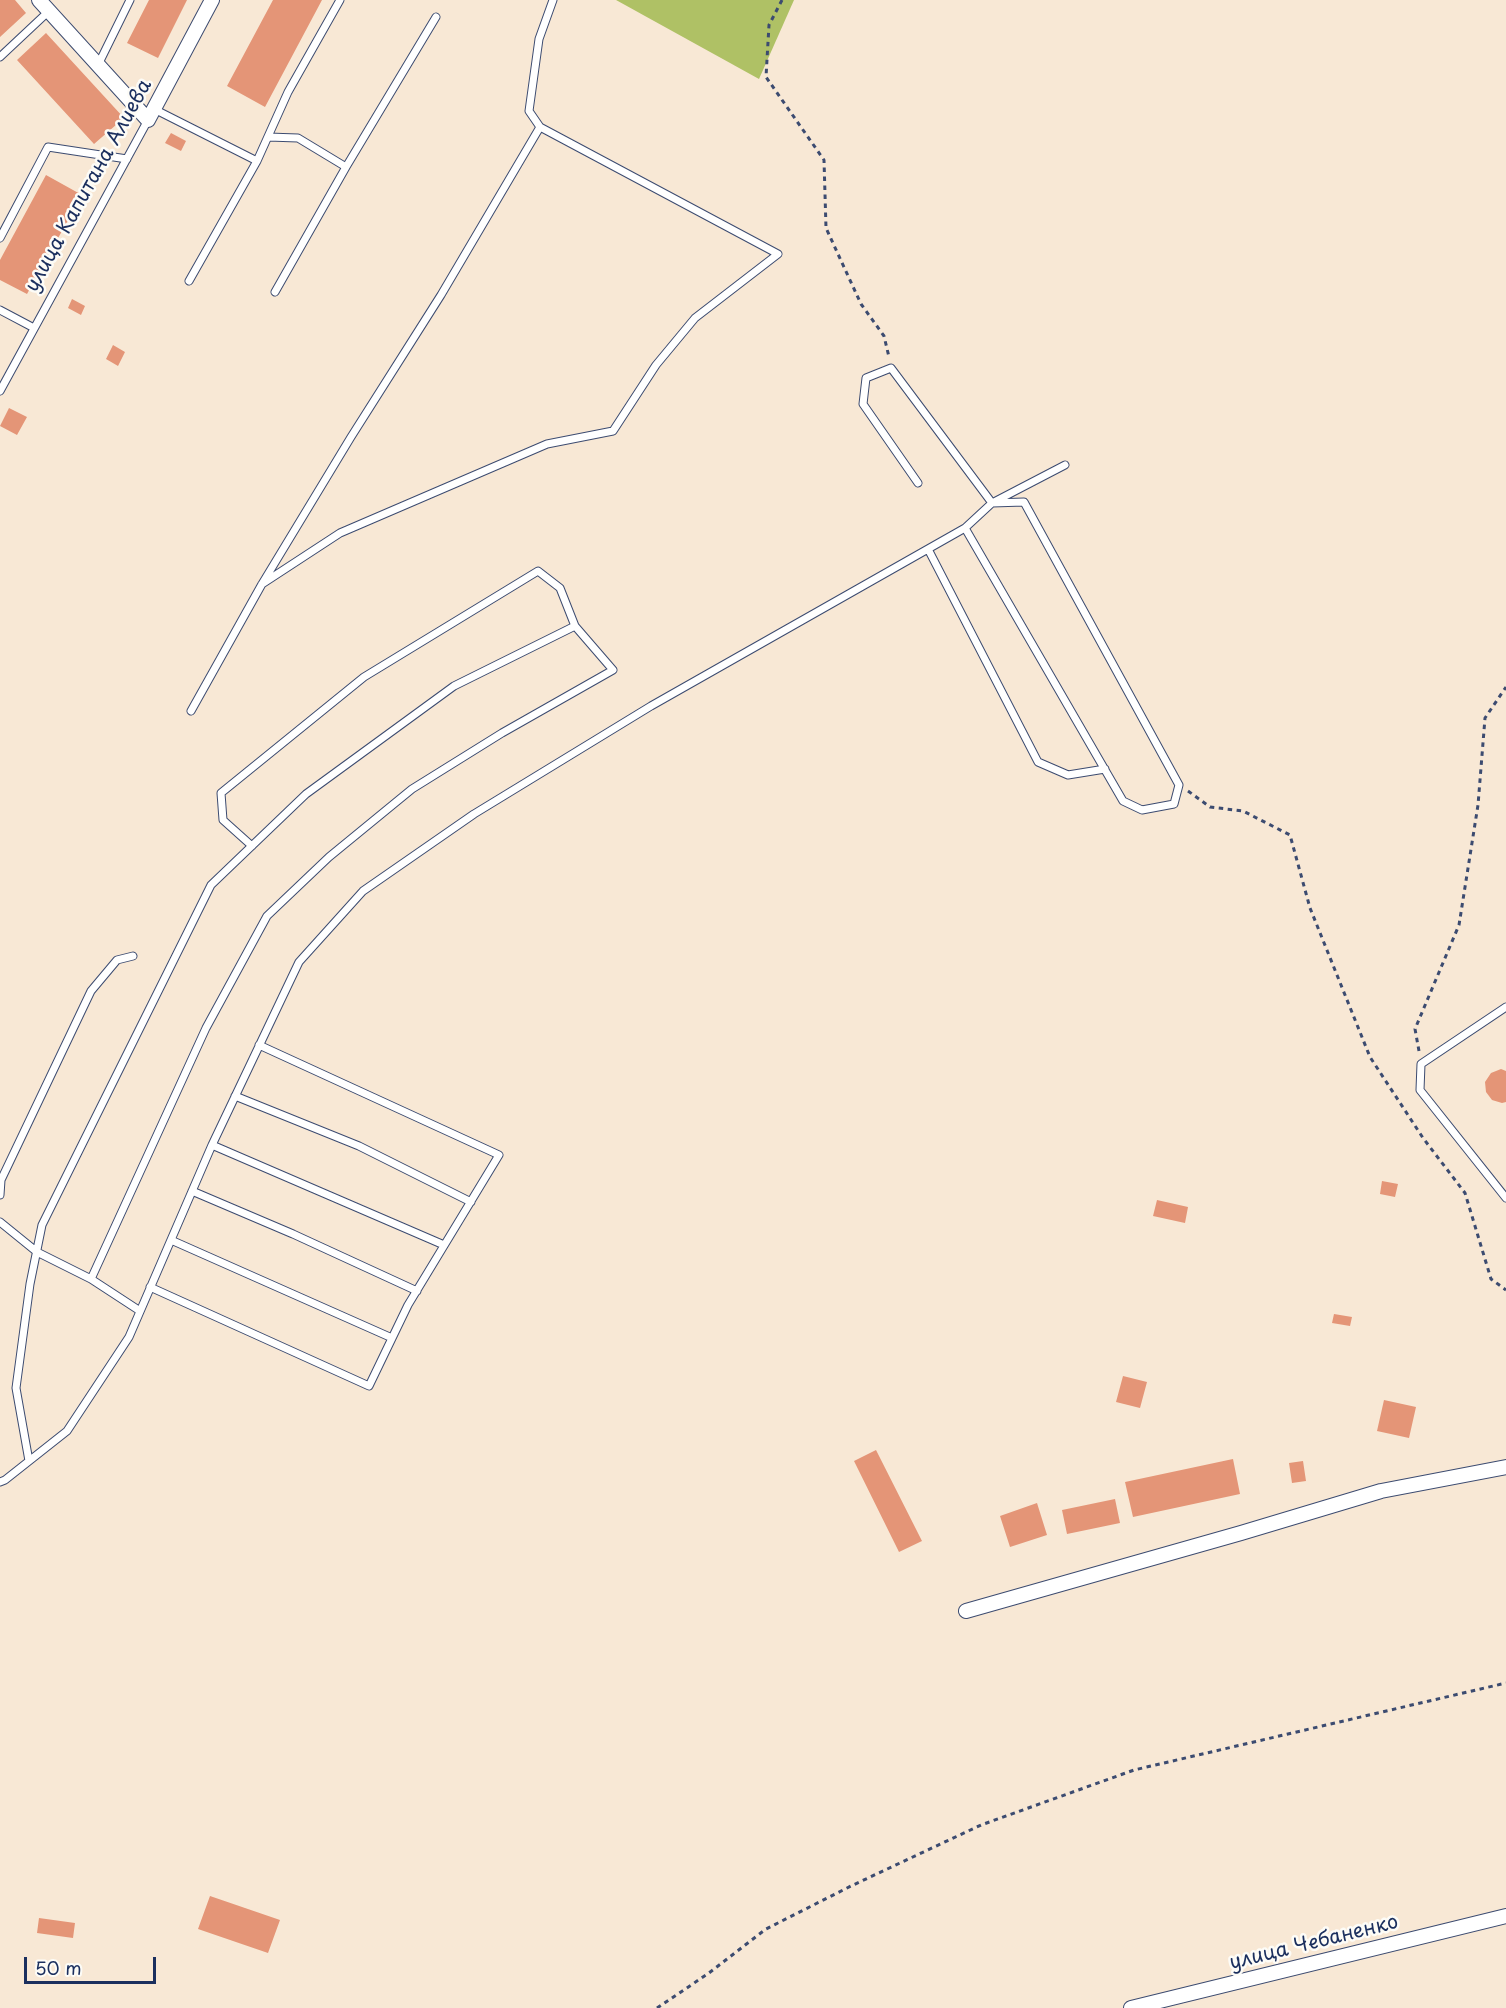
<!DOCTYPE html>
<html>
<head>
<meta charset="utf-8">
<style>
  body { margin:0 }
  #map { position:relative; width:1506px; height:2008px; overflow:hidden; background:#f8e8d5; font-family:"Playpen Sans",sans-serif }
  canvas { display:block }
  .scale { position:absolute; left:24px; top:1957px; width:132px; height:27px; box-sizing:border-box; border:3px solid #1b2f5e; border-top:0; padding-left:8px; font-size:18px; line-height:21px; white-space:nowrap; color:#1b2f5e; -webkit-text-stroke:4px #fdfcf7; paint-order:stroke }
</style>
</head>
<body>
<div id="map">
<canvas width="1506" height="2008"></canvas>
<div class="scale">50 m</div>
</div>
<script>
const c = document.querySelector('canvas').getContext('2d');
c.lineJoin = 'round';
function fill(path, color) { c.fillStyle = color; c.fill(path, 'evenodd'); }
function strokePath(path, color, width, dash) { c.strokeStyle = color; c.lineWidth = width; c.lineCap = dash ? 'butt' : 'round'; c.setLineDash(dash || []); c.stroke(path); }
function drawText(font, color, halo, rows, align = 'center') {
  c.font = font + ' "Playpen Sans",sans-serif'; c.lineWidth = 5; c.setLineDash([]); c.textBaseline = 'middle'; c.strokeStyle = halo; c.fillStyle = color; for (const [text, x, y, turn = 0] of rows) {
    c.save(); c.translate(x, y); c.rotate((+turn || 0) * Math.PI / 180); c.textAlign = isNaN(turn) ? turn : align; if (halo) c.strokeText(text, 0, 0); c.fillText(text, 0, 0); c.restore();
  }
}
fill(new Path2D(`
  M 616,0 L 794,0 L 759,79 Z`), '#afc165');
fill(new Path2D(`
  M 0,0 L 15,0 L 26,13 L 0,37 Z
  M 149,0 L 187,0 L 158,58 L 127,43 Z
  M 273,0 L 322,0 L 265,107 L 227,86 Z
  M 46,33 L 124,118 L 94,144 L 17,60 Z
  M 171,133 L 186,141 L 181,151 L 165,143 Z
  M 46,175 L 82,195 L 27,294 L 0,280 L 0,260 Z
  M 72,299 L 85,306 L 81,315 L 68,308 Z
  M 113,345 L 125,352 L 118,366 L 106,359 Z
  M 9,408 L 27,417 L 17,435 L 0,426 Z
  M 1501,1069 L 1506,1071 L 1506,1102 L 1502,1103 L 1492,1100 L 1486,1092 L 1485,1082 L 1491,1073 Z
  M 1382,1181 L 1398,1184 L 1395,1197 L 1380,1194 Z
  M 1157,1200 L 1188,1207 L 1185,1223 L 1153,1216 Z
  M 1334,1314 L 1352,1317 L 1350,1326 L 1332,1323 Z
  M 1123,1376 L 1147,1382 L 1140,1408 L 1116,1402 Z
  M 1384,1400 L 1416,1407 L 1409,1438 L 1377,1431 Z
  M 876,1450 L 922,1541 L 899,1552 L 854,1461 Z
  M 1233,1459 L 1240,1494 L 1133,1517 L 1125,1482 Z
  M 1303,1461 L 1306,1481 L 1292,1483 L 1289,1463 Z
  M 1115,1499 L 1120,1523 L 1067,1534 L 1062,1510 Z
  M 1037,1503 L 1047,1535 L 1010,1547 L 1000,1516 Z
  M 210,1896 L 280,1920 L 268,1953 L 198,1929 Z
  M 39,1918 L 75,1923 L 73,1938 L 37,1933 Z`), '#e49577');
const service = new Path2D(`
  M 0,57 L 49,11
  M 98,65 L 130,0
  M 154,109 L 257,161
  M 268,137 L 298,138 L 346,167
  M 0,238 L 48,147 L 127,159
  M 189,281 L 257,161 L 288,92 L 340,0
  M 275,292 L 346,167 L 436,17
  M 0,310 L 34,328
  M 0,391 L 148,120
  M 918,483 L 863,404 L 866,378 L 891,368 L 992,503 L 1024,502 L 1179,785 L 1174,804 L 1142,810 L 1123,801 L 965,528
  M 928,549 L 1038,762 L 1068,775 L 1105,769
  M 262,584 L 340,533 L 547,444 L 613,431 L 656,365 L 695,318 L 778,254 L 540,127
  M 191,711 L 262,584 L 351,437 L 441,295 L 540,127 L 529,111 L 539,39 L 553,0
  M 1506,1007 L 1421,1064 L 1420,1090 L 1506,1198
  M 235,1096 L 359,1146 L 471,1202
  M 212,1145 L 444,1245
  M 192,1191 L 293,1234 L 417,1291
  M 0,1195 L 1,1180 L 91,991 L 117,960 L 133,956
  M 0,1222 L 37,1252 L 91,1279 L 140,1311
  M 171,1240 L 392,1338
  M 91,1279 L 206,1028 L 267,916 L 329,857 L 412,789 L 502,733 L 613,670 L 575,626
  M 150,1287 L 369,1386 L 408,1305 L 499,1155 L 259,1045
  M 29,1461 L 16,1388 L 30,1284 L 42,1225 L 211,885 L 306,794 L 454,686 L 575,626 L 560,588 L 538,571 L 364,677 L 221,793 L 223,820 L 252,846
  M 0,1482 L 5,1480 L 67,1431 L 129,1337 L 212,1145 L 299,962 L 363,891 L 474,814 L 651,706 L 965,528 L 992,503 L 1065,465`);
const minor = new Path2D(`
  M 39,0 L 148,120 L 212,0
  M 966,1611 L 1241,1533 L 1381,1491 L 1506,1467
  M 1131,2008 L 1506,1916`);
strokePath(service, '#3c4b70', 9);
strokePath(minor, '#3c4b70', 16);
strokePath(new Path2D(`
  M 782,0 L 769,25 L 766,77 L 824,160 L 826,228 L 861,304 L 884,336 L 889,357
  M 1188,791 L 1210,807 L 1243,811 L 1290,835 L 1310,908 L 1370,1057 L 1423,1138 L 1465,1193 L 1491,1279 L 1506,1290
  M 1419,1051 L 1415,1029 L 1459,925 L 1478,805 L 1485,718 L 1506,687
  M 657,2008 L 709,1973 L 766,1929 L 851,1886 L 981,1825 L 1134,1770 L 1506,1683`), '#3c4b70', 3, [4.5, 4.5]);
strokePath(service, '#fff', 7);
strokePath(minor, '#fff', 14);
drawText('20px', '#1b2f5e', '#fdfcf7', [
  ["улица Капитана Алиева",89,186,-61],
  ["улица Чебаненко",1314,1943,-14]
]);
</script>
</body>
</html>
